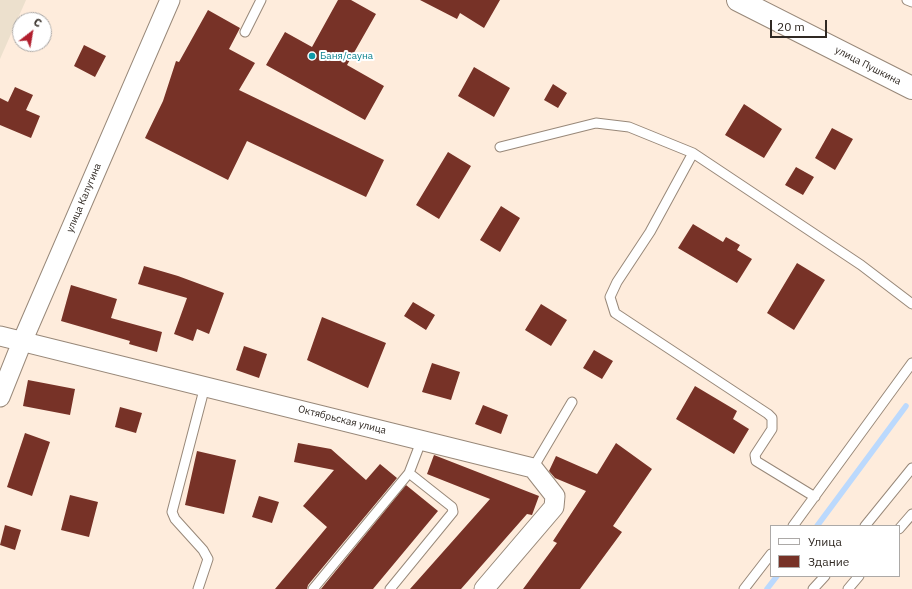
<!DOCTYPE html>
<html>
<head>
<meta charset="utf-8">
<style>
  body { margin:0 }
  #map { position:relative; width:912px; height:589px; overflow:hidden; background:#feecdc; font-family:"IBM Plex Sans",sans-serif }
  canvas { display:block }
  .legend { position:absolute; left:770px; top:525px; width:130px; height:52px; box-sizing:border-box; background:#fff; border:1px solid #aca9a7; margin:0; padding:5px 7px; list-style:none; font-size:12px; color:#302923 }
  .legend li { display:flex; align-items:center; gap:8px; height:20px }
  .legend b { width:20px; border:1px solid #aca9a7 }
  .north { position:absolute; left:12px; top:12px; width:40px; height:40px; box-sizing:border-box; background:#fff; border:1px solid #aca9a7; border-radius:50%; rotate:31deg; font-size:11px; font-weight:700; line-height:16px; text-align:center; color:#302923 }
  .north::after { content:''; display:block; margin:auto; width:14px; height:18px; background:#b11f2e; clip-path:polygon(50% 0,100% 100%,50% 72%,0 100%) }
  .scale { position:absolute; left:770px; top:20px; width:57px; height:18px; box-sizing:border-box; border:2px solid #302923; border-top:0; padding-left:5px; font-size:12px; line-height:14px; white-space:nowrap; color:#302923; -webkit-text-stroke:3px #fff; paint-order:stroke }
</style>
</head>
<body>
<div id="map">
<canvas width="912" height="589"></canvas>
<ul class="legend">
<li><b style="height:5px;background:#fff"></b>Улица</li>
<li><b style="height:11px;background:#773227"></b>Здание</li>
</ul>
<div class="north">С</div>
<div class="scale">20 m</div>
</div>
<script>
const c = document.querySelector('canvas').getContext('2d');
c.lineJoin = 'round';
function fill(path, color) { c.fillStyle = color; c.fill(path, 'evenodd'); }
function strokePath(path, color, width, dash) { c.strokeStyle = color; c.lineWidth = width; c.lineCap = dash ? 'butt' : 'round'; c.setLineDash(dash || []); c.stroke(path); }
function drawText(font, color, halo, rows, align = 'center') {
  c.font = font + ' "IBM Plex Sans",sans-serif'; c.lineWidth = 4; c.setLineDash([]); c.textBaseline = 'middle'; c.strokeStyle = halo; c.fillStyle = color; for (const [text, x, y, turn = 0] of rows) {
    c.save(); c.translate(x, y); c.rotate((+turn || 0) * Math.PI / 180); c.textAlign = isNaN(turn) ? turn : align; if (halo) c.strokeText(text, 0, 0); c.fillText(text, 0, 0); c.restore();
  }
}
fill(new Path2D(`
  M 0,0 L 26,0 L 0,59 Z`), '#ece0cd');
strokePath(new Path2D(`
  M 817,526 L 906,406
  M 767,589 L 777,576`), '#bbd9fd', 5.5);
fill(new Path2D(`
  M 338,0 L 351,0 L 376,14 L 347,65 L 384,86 L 365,120 L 266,65 L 285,32 L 312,47 Z
  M 420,0 L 500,0 L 484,28 L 460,13 L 457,19 Z
  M 208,10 L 240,28 L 229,49 L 255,63 L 239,90 L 384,160 L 366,197 L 247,141 L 228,180 L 145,138 L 163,101 L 176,61 L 179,62 Z
  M 84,45 L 106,56 L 95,77 L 74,66 Z
  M 474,67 L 510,88 L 494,117 L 458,96 Z
  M 553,84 L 567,93 L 558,108 L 544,100 Z
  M 15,87 L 33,95 L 26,110 L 40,116 L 31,138 L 0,125 L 0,98 L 8,102 Z
  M 744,104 L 782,129 L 764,158 L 725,135 Z
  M 832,128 L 853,139 L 835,170 L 815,158 Z
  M 448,152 L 471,166 L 439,219 L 416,205 Z
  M 796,167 L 814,177 L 803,195 L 785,185 Z
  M 501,206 L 520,218 L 500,252 L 480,240 Z
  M 693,224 L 723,242 L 726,237 L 740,245 L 737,250 L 752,259 L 737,283 L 678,248 Z
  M 797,263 L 825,280 L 794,330 L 767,313 Z
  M 144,266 L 178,276 L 224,293 L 209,334 L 197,329 L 193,341 L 174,334 L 187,298 L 138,284 Z
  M 71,285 L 117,299 L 111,318 L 162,332 L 157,352 L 129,344 L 130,341 L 61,321 Z
  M 413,302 L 435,315 L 426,330 L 404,316 Z
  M 541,304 L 567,320 L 551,346 L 525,330 Z
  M 322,317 L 386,343 L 368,388 L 307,360 Z
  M 244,346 L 267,354 L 259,378 L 236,370 Z
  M 594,350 L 613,361 L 602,379 L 583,368 Z
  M 432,363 L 460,372 L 451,400 L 422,392 Z
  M 28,380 L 75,389 L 70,415 L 23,406 Z
  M 695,386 L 737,411 L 733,419 L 749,429 L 734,454 L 676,419 Z
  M 483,405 L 508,415 L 501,434 L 475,424 Z
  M 120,407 L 142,413 L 136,433 L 115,427 Z
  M 25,433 L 50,442 L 32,496 L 7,487 Z
  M 298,443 L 331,449 L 366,480 L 380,464 L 397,478 L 308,585 L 307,589 L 275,589 L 327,527 L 303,506 L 334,470 L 294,462 Z
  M 616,443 L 652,469 L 613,526 L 622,532 L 580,589 L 523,589 L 557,543 L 553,541 L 586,491 L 555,478 L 549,471 L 556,456 L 597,474 Z
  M 197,451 L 236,460 L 224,514 L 185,505 Z
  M 434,455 L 539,496 L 532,515 L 527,514 L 461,589 L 410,589 L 490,499 L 427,474 Z
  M 406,485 L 438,511 L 373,589 L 321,589 Z
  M 70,495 L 98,502 L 89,537 L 61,530 Z
  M 259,496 L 279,502 L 272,523 L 252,517 Z
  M 5,525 L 21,530 L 15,550 L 0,545 Z`), '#773227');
const service = new Path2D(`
  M 907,0 L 912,2
  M 245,32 L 261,0
  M 500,147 L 596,123 L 629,127 L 693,153
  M 533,468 L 572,402
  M 815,497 L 756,461 L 755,455 L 772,429 L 772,418 L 768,414 L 615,313 L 610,297 L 617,282 L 650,232 L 693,153 L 861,265 L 912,304
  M 793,526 L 912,363
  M 865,526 L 912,468
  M 899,529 L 912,514
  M 198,589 L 208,559 L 203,550 L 175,519 L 172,512 L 205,386
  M 313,589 L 409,473 L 422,439
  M 390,589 L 453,512 L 452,507 L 409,473
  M 744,589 L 771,554
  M 813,589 L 825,576
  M 848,589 L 859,576`);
const minor = new Path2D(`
  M 0,336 L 533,468 L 555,496 L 554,507 L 484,589
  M 0,397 L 22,342 L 170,0`);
const secondary = new Path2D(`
  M 738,0 L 912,88`);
strokePath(service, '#988879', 11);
strokePath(minor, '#988879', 21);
strokePath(secondary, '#988879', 24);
strokePath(service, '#fff', 9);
strokePath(minor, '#fff', 19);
strokePath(secondary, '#fff', 22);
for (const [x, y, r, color] of [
  [312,56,4,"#0f9aa8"]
]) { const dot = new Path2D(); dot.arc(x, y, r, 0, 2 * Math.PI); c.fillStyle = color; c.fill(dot); strokePath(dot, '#fff', 1.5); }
drawText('10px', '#0d838f', '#fff', [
  ["Баня/сауна",320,56]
], 'left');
drawText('10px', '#302923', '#fff', [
  ["улица Пушкина",868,66,27],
  ["улица Калугина",84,198,-67],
  ["Октябрьская улица",342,420,14]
]);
</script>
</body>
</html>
